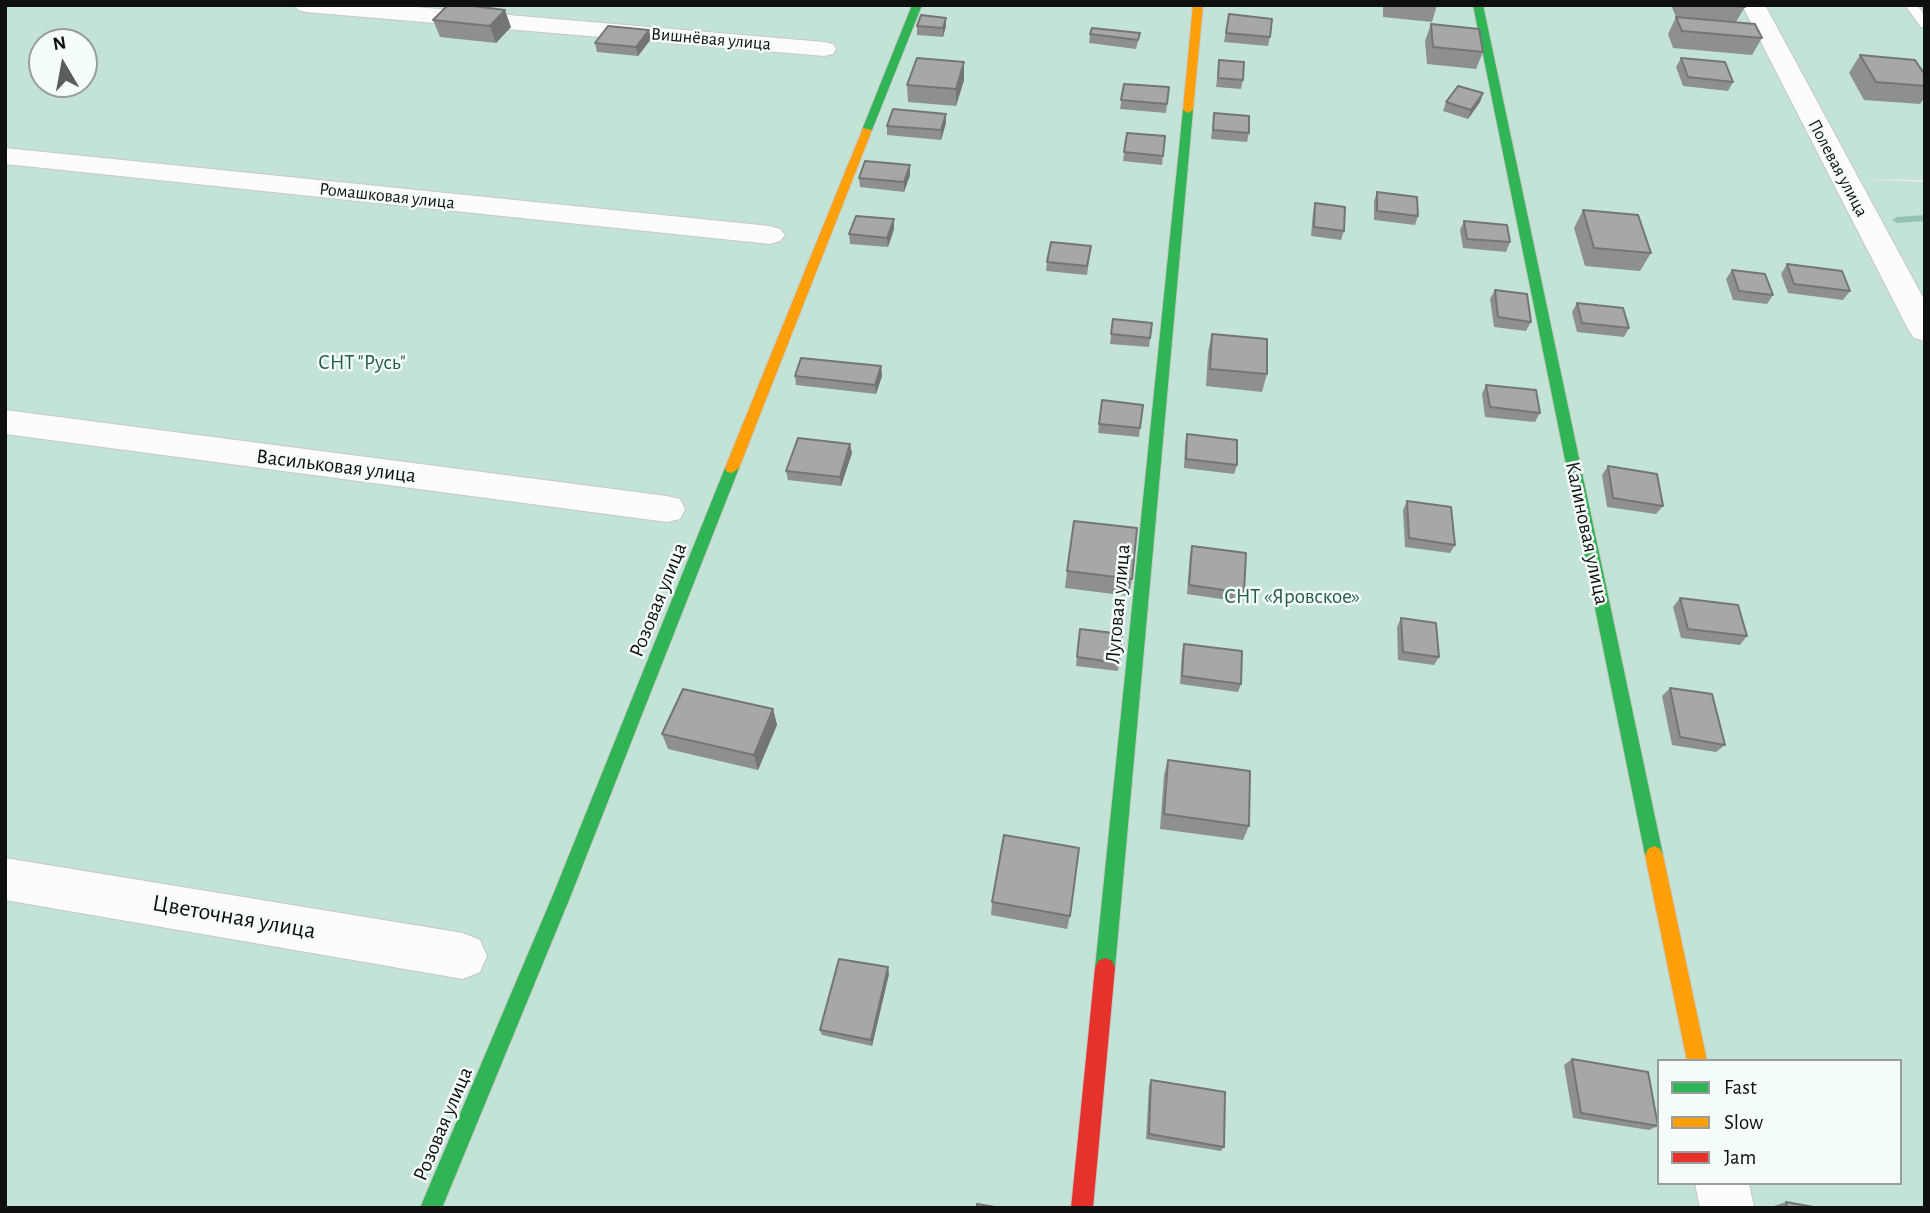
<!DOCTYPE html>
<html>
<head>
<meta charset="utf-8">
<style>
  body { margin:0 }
  #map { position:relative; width:1930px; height:1213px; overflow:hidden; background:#e9edeb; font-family:"Alegreya Sans",sans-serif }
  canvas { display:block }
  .frame { position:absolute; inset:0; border:7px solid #0d100f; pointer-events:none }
  .legend { position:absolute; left:1657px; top:1059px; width:245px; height:126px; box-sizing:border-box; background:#f4fdf9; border:2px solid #989e9b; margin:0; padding:9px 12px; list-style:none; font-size:21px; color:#0d100f }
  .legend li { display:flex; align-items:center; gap:14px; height:35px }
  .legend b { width:35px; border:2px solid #989e9b }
  .north { position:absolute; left:28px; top:28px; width:70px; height:70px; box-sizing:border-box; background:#f4fdf9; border:2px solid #989e9b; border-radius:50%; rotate:350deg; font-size:19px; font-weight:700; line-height:28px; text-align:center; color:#0d100f }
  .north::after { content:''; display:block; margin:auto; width:24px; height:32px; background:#5a5d5c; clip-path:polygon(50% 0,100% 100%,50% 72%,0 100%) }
</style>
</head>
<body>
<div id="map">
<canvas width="1930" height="1213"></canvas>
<div class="frame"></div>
<ul class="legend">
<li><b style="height:9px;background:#30b455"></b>Fast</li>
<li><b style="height:9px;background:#ff9f0a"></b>Slow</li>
<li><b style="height:9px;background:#e5322d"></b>Jam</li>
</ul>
<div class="north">N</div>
</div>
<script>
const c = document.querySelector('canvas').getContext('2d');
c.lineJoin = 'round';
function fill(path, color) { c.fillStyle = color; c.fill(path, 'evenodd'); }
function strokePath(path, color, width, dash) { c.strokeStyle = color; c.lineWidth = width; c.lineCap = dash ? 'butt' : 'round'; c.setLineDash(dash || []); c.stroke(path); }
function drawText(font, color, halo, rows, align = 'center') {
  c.font = font + ' "Alegreya Sans",sans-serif'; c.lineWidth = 5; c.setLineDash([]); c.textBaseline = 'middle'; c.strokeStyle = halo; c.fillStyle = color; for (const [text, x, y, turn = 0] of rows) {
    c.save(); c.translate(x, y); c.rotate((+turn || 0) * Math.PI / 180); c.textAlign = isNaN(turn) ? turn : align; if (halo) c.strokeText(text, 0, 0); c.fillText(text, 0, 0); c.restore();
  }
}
fill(new Path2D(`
  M 5,5 L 1925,5 L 1925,180 L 1862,179 L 1925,182 L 1925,1208 L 5,1208 ZM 42,42 L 84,42 L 84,84 L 42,84 ZM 1659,1061 L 1900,1061 L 1900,1183 L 1659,1183 Z`), '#c3e3d6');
fill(new Path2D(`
  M 1925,215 L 1925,221 L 1897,223 L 1892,220 L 1897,217 Z`), '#91c3b0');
const lane = new Path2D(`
  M 1905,5 L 1917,5 L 1925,16 L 1925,27 L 1921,27 Z`);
const street = new Path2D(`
  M 295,5 L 392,5 L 824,42 L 833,44 L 836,49 L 833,54 L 824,56 L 306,12 L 298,10 Z
  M 1742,5 L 1765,5 L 1925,301 L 1925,341 L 1914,338 L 1909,331 Z
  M 5,148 L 770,226 L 780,229 L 785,235 L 780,241 L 770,244 L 5,164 Z
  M 5,410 L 667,496 L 680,499 L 685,509 L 680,519 L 667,522 L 5,434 Z
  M 5,858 L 463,933 L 480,940 L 487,956 L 480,972 L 463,979 L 5,900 Z
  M 1695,1183 L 1749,1183 L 1754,1208 L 1700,1208 Z`);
const fast = new Path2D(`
  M 912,5 L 922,5 L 872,130 L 863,132 L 862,130 Z
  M 1473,5 L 1483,5 L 1663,855 L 1660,861 L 1654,864 L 1648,861 L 1645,855 Z
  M 1188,107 L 1193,110 L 1115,968 L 1112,975 L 1105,978 L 1098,975 L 1095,968 L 1183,110 Z
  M 732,463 L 739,468 L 571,895 L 442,1208 L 420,1208 L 553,895 L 725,468 Z`);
const slow = new Path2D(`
  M 1193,5 L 1203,5 L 1193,110 L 1188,113 L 1183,110 Z
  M 863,128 L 872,130 L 739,468 L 732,473 L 727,472 L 725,468 Z
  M 1654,846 L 1660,849 L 1663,855 L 1707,1061 L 1687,1061 L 1645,855 L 1648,849 Z`);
const jam = new Path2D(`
  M 1105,958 L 1112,961 L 1115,968 L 1093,1208 L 1071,1208 L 1095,968 L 1098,961 Z`);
strokePath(lane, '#c5c8c6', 2);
strokePath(street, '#c5c8c6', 2);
strokePath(fast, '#c5c8c6', 2);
strokePath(slow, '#c5c8c6', 2);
strokePath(jam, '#c5c8c6', 2);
fill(lane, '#fcfcfc');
fill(street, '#fcfcfc');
fill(fast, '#30b455');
fill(slow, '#ff9f0a');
fill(jam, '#e5322d');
fill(new Path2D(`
  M 1383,5 L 1437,5 L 1432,22 L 1383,17 Z
  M 1671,5 L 1744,5 L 1745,7 L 1736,22 L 1762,38 L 1752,55 L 1673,48 L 1668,34 L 1676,17 Z
  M 1229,14 L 1270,37 L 1268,46 L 1224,42 Z
  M 433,20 L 511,27 L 496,43 L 440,37 Z
  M 1431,24 L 1483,52 L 1476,69 L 1427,64 L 1425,41 Z
  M 917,26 L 946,26 L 943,37 L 917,35 Z
  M 1140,33 L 1136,49 L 1089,43 L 1090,34 Z
  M 651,39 L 638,56 L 597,52 L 595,43 Z
  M 1860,55 L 1925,75 L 1925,97 L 1920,104 L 1864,100 L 1849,73 Z
  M 1681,58 L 1733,82 L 1728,91 L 1683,86 L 1676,67 Z
  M 1219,60 L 1243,80 L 1241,89 L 1216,87 Z
  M 964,80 L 956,106 L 908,102 L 907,85 Z
  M 1124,84 L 1167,104 L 1166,113 L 1120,109 Z
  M 1483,93 L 1480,102 L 1468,119 L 1443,111 L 1446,102 Z
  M 1214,113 L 1249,133 L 1247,142 L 1211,139 Z
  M 946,123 L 941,140 L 887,135 L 887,126 Z
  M 1127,133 L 1165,136 L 1162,165 L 1123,161 Z
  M 910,165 L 910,175 L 904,192 L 860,187 L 859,178 Z
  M 1377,192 L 1418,216 L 1415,225 L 1374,220 L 1374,201 Z
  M 1315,203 L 1344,231 L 1341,240 L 1311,236 L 1313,212 Z
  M 1583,210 L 1651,253 L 1640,271 L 1585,266 L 1574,228 Z
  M 1464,221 L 1510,242 L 1506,252 L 1463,248 L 1460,230 Z
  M 894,229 L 888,247 L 850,244 L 849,234 Z
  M 1091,246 L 1087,275 L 1046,271 L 1047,262 Z
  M 1787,264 L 1850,291 L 1843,300 L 1788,293 L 1781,274 Z
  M 1732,270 L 1773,295 L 1767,304 L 1733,300 L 1726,279 Z
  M 1495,290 L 1531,322 L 1526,331 L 1494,327 L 1490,299 Z
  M 1577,303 L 1629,328 L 1624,337 L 1577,332 L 1572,312 Z
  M 1113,319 L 1152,323 L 1149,347 L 1110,344 Z
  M 1212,334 L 1267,374 L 1262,392 L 1206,386 L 1208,352 Z
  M 881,366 L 882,376 L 876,394 L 796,385 L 795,376 Z
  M 1486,385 L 1540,413 L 1535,422 L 1485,417 L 1482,394 Z
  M 1102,400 L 1140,428 L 1139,437 L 1098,433 Z
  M 1187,434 L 1237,465 L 1234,474 L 1184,468 L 1185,444 Z
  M 852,453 L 841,486 L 788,480 L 786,471 Z
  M 1608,466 L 1663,506 L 1656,514 L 1607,507 L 1602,475 Z
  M 1407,501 L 1455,545 L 1450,553 L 1405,547 L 1403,510 Z
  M 1192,546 L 1244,593 L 1242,602 L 1187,594 L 1190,554 Z
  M 1067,571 L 1132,579 L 1129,596 L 1065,588 Z
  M 1680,598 L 1747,636 L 1740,645 L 1681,638 L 1673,607 Z
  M 1401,618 L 1439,657 L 1434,665 L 1398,660 L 1397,627 Z
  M 1080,629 L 1119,663 L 1118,671 L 1076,666 Z
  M 1184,644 L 1241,684 L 1238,692 L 1180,684 L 1182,652 Z
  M 1670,688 L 1725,745 L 1716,752 L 1672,745 L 1662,696 Z
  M 773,709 L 777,725 L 758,770 L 668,749 L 662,734 Z
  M 1168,760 L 1249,826 L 1243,840 L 1160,829 L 1164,775 Z
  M 992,902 L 1070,916 L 1067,929 L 991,915 Z
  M 889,974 L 872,1046 L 822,1035 L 820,1030 Z
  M 1572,1059 L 1658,1126 L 1649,1130 L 1573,1118 L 1564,1065 Z
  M 1151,1080 L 1224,1147 L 1221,1151 L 1146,1139 L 1149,1085 Z
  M 1786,1202 L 1819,1208 L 1775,1208 L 1774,1206 Z`), '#8e908f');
fill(new Path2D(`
  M 505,10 L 511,27 L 496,43 L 490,26 Z
  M 946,18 L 946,26 L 943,37 L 943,28 Z
  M 649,30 L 651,39 L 638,56 L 636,47 Z
  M 964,62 L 964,80 L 956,106 L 956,89 Z
  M 1483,93 L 1480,102 L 1468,119 L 1471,110 Z
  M 946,114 L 946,123 L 941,140 L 941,130 Z
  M 910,165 L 910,175 L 904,192 L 904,182 Z
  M 894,219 L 894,229 L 888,247 L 887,238 Z
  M 881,366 L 882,376 L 876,394 L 875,385 Z
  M 850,444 L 852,453 L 841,486 L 840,477 Z
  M 773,709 L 777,725 L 758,770 L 754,755 Z
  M 888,967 L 889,974 L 872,1046 L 871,1040 Z`), '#747674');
const building = new Path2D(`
  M 448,5 L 465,5 L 505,10 L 490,26 L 433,20 Z
  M 1724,5 L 1744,5 L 1745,7 Z
  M 1229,14 L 1272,19 L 1270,37 L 1226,33 Z
  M 921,15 L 946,18 L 943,28 L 917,26 Z
  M 1676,17 L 1755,24 L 1762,38 L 1682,31 Z
  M 1431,24 L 1479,29 L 1483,52 L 1433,47 Z
  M 608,26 L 649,30 L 636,47 L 595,43 Z
  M 1092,28 L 1140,33 L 1138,40 L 1090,34 Z
  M 1860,55 L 1915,60 L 1925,75 L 1925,86 L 1876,82 Z
  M 917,58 L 964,62 L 956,89 L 907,85 Z
  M 1681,58 L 1725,62 L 1733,82 L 1688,77 Z
  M 1219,60 L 1244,62 L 1243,80 L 1218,78 Z
  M 1124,84 L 1169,87 L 1167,104 L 1121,100 Z
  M 1458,86 L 1483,93 L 1471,110 L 1446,102 Z
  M 893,109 L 946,114 L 941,130 L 887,126 Z
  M 1214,113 L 1249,116 L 1249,133 L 1213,130 Z
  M 1127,133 L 1165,136 L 1163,156 L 1124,152 Z
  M 865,161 L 910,165 L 904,182 L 859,178 Z
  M 1377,192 L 1417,197 L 1418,216 L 1377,211 Z
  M 1315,203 L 1345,207 L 1344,231 L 1314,227 Z
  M 1583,210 L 1638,215 L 1651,253 L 1594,248 Z
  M 856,216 L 894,219 L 887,238 L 849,234 Z
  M 1464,221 L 1507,225 L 1510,242 L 1467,239 Z
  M 1051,242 L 1091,246 L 1087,266 L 1047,262 Z
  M 1787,264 L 1842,271 L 1850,291 L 1794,284 Z
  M 1732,270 L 1765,274 L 1773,295 L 1739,291 Z
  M 1495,290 L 1527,294 L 1531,322 L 1498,317 Z
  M 1577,303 L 1623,308 L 1629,328 L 1582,323 Z
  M 1113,319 L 1152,323 L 1150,338 L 1111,334 Z
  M 1212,334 L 1267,339 L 1267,374 L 1210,369 Z
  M 801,358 L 881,366 L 875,385 L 795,376 Z
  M 1486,385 L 1536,390 L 1540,413 L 1490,407 Z
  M 1102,400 L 1143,405 L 1140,428 L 1099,424 Z
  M 1187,434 L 1237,440 L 1237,465 L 1186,459 Z
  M 798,438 L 850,444 L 840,477 L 786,471 Z
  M 1608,466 L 1657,474 L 1663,506 L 1613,498 Z
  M 1407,501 L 1451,507 L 1455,545 L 1409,538 Z
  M 1074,521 L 1137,528 L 1132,579 L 1067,571 Z
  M 1192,546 L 1246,553 L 1244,593 L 1189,585 Z
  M 1680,598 L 1738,605 L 1747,636 L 1688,629 Z
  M 1401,618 L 1436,623 L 1439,657 L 1403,652 Z
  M 1080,629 L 1122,634 L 1119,663 L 1077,657 Z
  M 1184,644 L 1242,651 L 1241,684 L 1182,676 Z
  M 1670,688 L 1712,694 L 1725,745 L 1680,737 Z
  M 683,689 L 773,709 L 754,755 L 662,734 Z
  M 1168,760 L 1250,771 L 1249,826 L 1164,814 Z
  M 1004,835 L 1079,848 L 1070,916 L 992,902 Z
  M 839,959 L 888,967 L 871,1040 L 820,1030 Z
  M 1572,1059 L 1648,1072 L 1658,1126 L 1581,1113 Z
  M 1151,1080 L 1225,1092 L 1224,1147 L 1149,1134 Z
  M 1786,1202 L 1819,1208 L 1787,1208 Z
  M 977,1204 L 1001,1208 L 977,1208 Z`);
fill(building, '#a5a8a6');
strokePath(building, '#747674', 2);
drawText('18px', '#0d100f', '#f4fdf9', [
  ["Вишнёвая улица",711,39,5],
  ["Полевая улица",1838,168,62],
  ["Ромашковая улица",387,196,6]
]);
drawText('21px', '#255d49', '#f4fdf9', [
  ["СНТ \"Русь\"",362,363],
  ["СНТ «Яровское»",1292,597]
]);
drawText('21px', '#0d100f', '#f4fdf9', [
  ["Васильковая улица",336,466,7],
  ["Калиновая улица",1587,533,78],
  ["Розовая улица",658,600,-68],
  ["Луговая улица",1118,604,-85],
  ["Розовая улица",443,1124,-67]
]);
drawText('24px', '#0d100f', '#f4fdf9', [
  ["Цветочная улица",234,917,10]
]);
</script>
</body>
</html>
